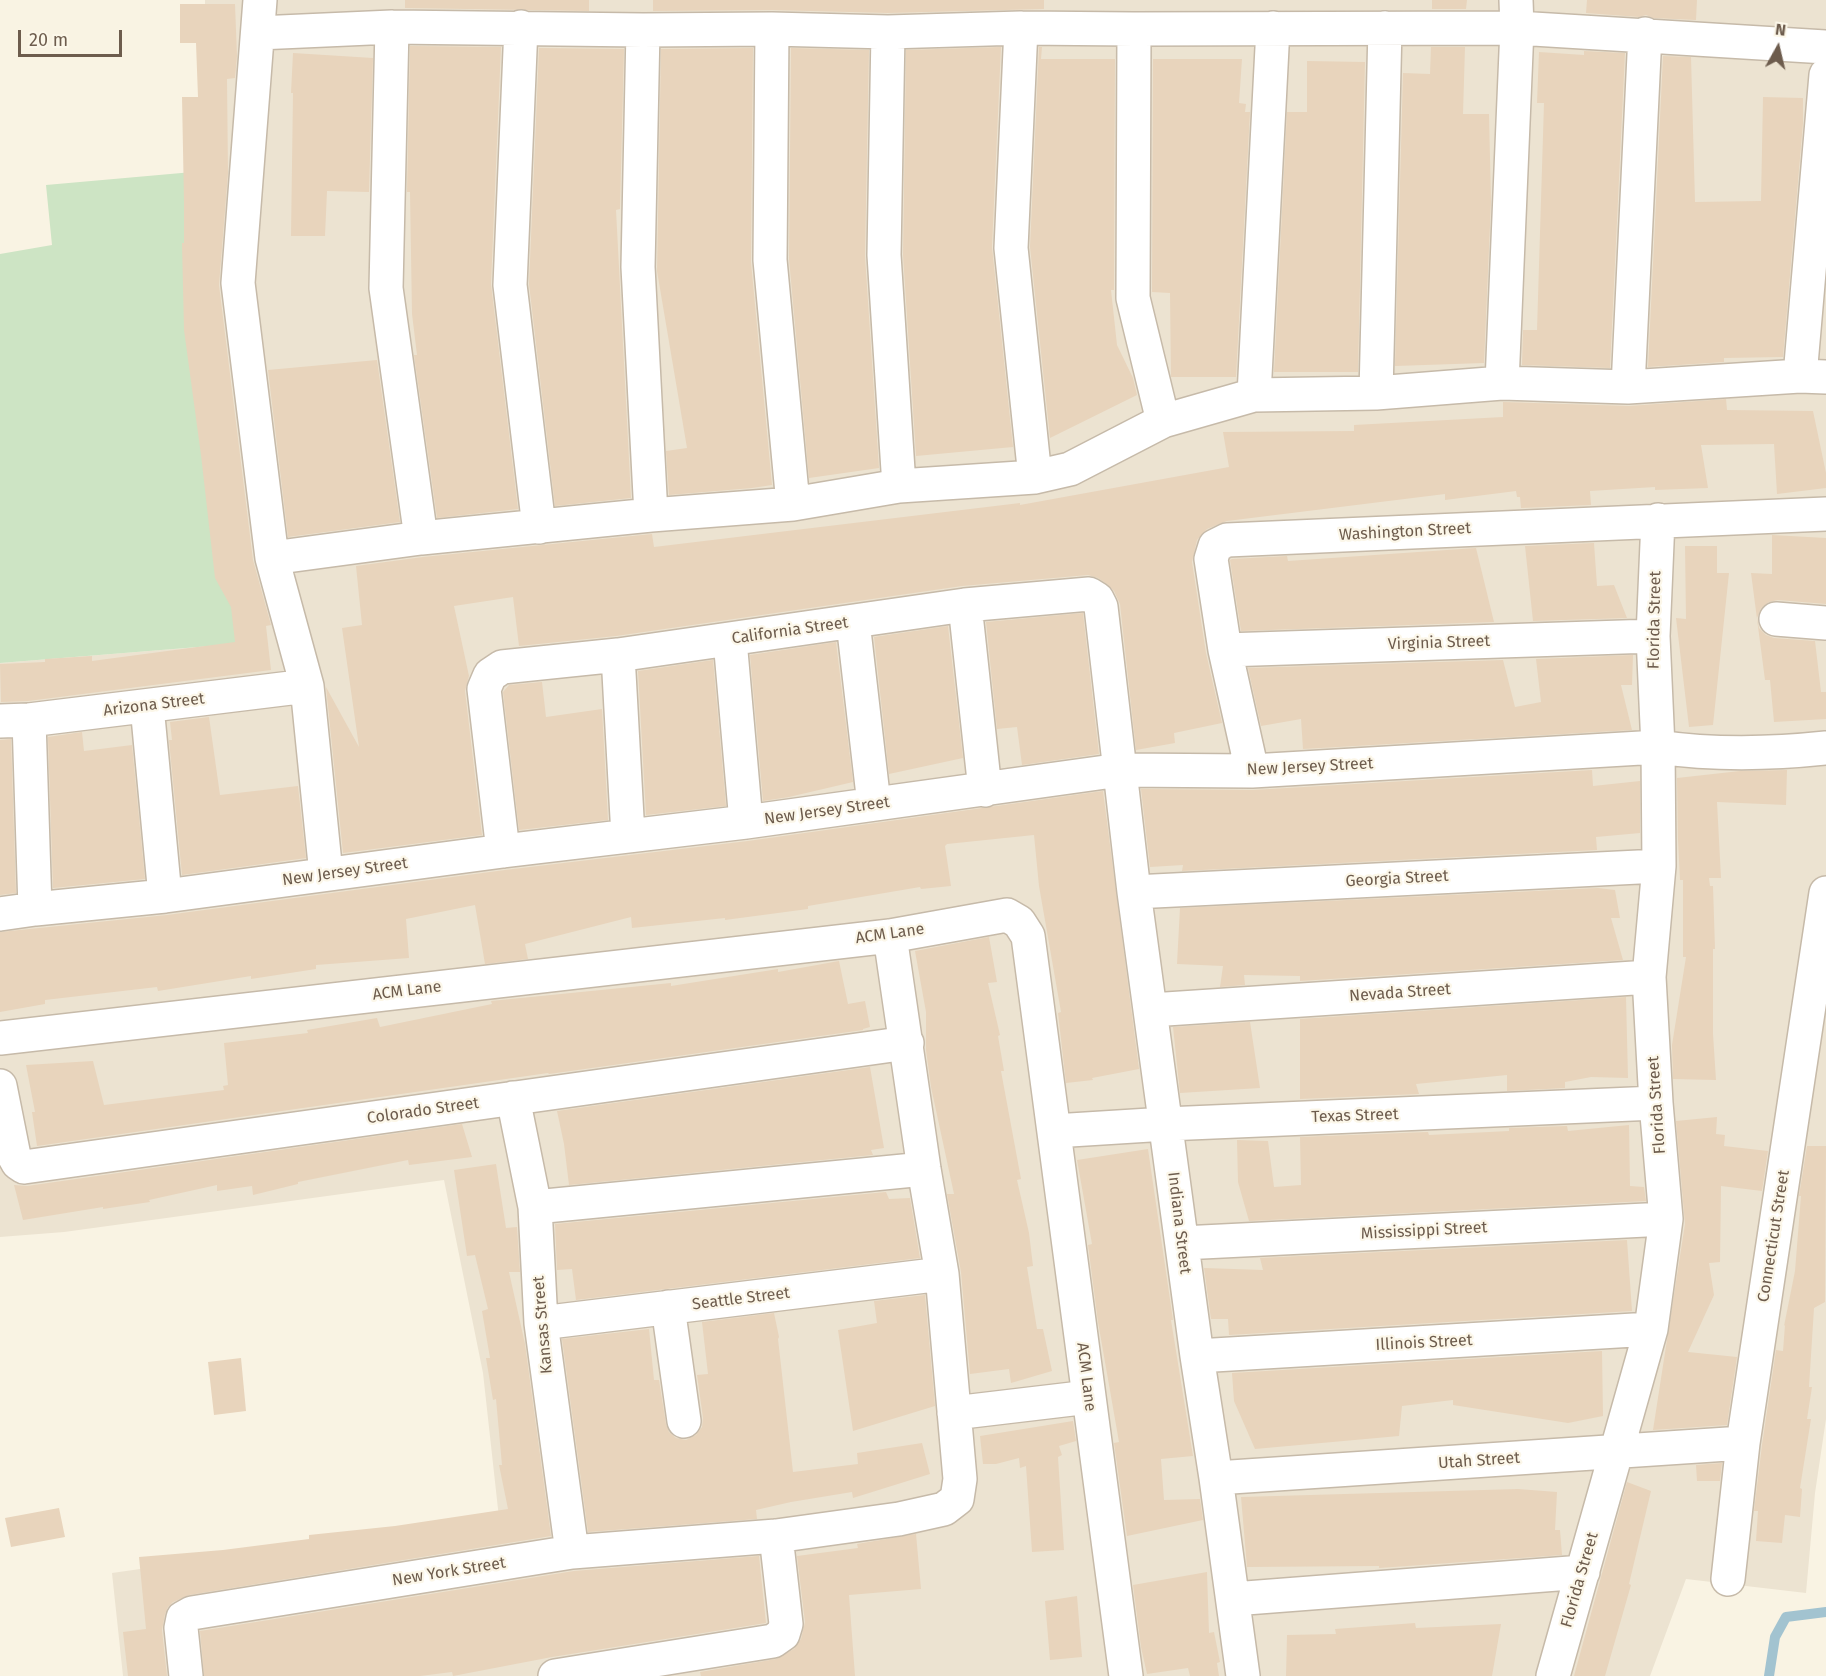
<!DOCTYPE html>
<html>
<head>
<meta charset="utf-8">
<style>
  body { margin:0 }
  #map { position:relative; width:1826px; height:1676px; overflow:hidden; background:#f9f3e3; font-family:"Fira Sans",sans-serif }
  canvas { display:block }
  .north { position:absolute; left:1748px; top:18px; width:60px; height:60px; -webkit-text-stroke:4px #fcf7e9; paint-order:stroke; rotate:8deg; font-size:16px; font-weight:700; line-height:24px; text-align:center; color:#6d5c4d }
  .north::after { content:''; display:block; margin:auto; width:21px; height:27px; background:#6d5c4d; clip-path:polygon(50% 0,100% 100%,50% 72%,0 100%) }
  .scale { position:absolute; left:18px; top:30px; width:104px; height:27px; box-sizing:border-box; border:3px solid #6d5c4d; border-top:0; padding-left:8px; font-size:18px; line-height:21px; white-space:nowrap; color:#6d5c4d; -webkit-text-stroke:4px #fcf7e9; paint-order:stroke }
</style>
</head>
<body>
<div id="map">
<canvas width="1826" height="1676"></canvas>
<div class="north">N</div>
<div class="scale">20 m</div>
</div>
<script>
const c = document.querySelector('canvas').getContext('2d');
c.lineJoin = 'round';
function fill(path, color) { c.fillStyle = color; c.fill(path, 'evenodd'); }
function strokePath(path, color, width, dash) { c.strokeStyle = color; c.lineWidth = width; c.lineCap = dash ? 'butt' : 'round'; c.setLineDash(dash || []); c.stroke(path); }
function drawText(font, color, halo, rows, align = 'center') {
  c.font = font + ' "Fira Sans",sans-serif'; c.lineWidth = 4.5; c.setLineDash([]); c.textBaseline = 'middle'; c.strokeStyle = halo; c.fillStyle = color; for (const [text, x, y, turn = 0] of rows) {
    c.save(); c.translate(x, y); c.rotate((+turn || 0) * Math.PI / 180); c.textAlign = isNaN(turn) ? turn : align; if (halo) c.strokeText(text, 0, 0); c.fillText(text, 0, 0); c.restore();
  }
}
fill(new Path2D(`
  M 205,0 L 1826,0 L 1826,1419 L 1815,1493 L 1806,1593 L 1686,1579 L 1650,1676 L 123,1676 L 112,1573 L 499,1518 L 483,1373 L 444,1180 L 64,1232 L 0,1237 L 0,663 L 248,643 L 204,232 Z`), '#ece3d1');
fill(new Path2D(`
  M 204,171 L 248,643 L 0,663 L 0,254 L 52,245 L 46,185 Z`), '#cde4c4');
strokePath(new Path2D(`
  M 1769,1676 L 1775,1637 L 1786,1617 L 1826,1612`), '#a2c3d0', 10);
fill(new Path2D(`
  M 405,0 L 589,0 L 589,11 L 405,8 Z
  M 653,0 L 1044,0 L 1044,9 L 888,13 L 772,10 L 653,11 Z
  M 1432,0 L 1467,0 L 1466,9 L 1432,9 Z
  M 1587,0 L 1697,0 L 1696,20 L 1653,18 L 1646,15 L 1639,17 L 1586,13 Z
  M 180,4 L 235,4 L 237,56 L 235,78 L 227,79 L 228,173 L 219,285 L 253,560 L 271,625 L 266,626 L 271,670 L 28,701 L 1,702 L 0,664 L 45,662 L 45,659 L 92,656 L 92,661 L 235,642 L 231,607 L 215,578 L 201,455 L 184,330 L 182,243 L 184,243 L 184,202 L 182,97 L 198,97 L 196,43 L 180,43 Z
  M 410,46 L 501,47 L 491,284 L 518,509 L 437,518 L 414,355 L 417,355 L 412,314 L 410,192 L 407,192 Z
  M 1001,47 L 992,247 L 1013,447 L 916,456 L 903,255 L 906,50 Z
  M 1039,47 L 1042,47 L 1041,59 L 1115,59 L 1114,290 L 1111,290 L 1117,345 L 1133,378 L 1137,395 L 1050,438 L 1030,247 Z
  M 1431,47 L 1465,47 L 1463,114 L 1489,114 L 1491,202 L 1484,363 L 1395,366 L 1403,73 L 1430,74 Z
  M 539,48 L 624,49 L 620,209 L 616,210 L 631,498 L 555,506 L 529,284 Z
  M 753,48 L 751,262 L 772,485 L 752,488 L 669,495 L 666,451 L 687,448 L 657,271 L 661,49 Z
  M 791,48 L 869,50 L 865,256 L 879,468 L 809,478 L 789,259 Z
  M 1584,51 L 1625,53 L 1610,368 L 1522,365 L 1523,330 L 1537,330 L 1544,103 L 1537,103 L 1539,52 L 1584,55 Z
  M 293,53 L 373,58 L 369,192 L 327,191 L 325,236 L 291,236 L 293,93 L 291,93 Z
  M 1663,56 L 1691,57 L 1695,202 L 1761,201 L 1763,97 L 1803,98 L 1803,123 L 1783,357 L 1724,358 L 1724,362 L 1648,367 Z
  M 1153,59 L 1242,59 L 1239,103 L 1246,104 L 1245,112 L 1250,112 L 1236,377 L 1171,377 L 1170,293 L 1152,292 Z
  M 1307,61 L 1365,62 L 1358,372 L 1274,372 L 1287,112 L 1307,112 Z
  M 377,360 L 400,522 L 288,537 L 268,370 Z
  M 1726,399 L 1727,410 L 1813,411 L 1826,473 L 1826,488 L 1777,494 L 1774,444 L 1701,445 L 1708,488 L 1655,490 L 1655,487 L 1590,491 L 1591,505 L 1521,508 L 1520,497 L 1517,497 L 1516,491 L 1445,500 L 1445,494 L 1227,521 L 1207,529 L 1197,540 L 1192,562 L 1206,653 L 1222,723 L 1174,733 L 1175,743 L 1136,750 L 1120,604 L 1114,591 L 1107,584 L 1098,578 L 1088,575 L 962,586 L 616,636 L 519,646 L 513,597 L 454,606 L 469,676 L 465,691 L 482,835 L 343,853 L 326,687 L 359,747 L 342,628 L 362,625 L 356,566 L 423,557 L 652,534 L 654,547 L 1020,503 L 1020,505 L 1229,467 L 1223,432 L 1354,431 L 1354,425 L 1503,417 L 1503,402 L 1629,406 Z
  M 1772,535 L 1826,538 L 1826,604 L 1778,600 L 1769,602 L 1761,608 L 1757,618 L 1759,628 L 1766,635 L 1774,638 L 1815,641 L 1821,692 L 1826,692 L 1826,719 L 1774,722 L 1770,680 L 1765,680 L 1751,573 L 1772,574 Z
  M 1594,543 L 1597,586 L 1614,585 L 1627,618 L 1533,621 L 1525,546 Z
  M 1685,546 L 1717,546 L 1717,573 L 1729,573 L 1713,725 L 1689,727 L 1676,618 L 1686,619 Z
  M 1476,548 L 1494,622 L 1241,631 L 1230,560 L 1232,559 L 1287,556 L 1288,561 Z
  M 1083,613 L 1099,754 L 1022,765 L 1017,727 L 997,729 L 986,622 Z
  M 948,626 L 963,758 L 889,774 L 874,637 Z
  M 836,642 L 853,782 L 789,797 L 763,801 L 750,655 Z
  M 1633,655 L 1632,685 L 1621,685 L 1632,730 L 1303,749 L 1301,719 L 1261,726 L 1248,668 L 1503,660 L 1515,707 L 1541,702 L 1536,659 Z
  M 713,660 L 726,806 L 646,815 L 638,671 Z
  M 542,682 L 546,717 L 602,709 L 608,820 L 519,830 L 503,692 L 509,685 Z
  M 209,717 L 220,795 L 298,786 L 306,858 L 182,875 L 169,740 L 172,740 L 170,722 Z
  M 82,732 L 84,751 L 132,745 L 145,879 L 53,888 L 48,737 Z
  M 11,739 L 16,893 L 0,895 L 0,740 Z
  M 1592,770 L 1593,786 L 1640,781 L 1640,833 L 1596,837 L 1597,850 L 1182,871 L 1183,865 L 1150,867 L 1141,789 L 1253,790 Z
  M 1787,770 L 1786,805 L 1717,802 L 1721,878 L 1709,878 L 1710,886 L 1713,886 L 1715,949 L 1713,949 L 1713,1034 L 1716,1080 L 1673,1079 L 1672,1045 L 1686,957 L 1683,957 L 1683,880 L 1680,880 L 1678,840 L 1677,778 L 1740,771 Z
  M 1103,791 L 1139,1069 L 1092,1078 L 1093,1080 L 1066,1083 L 1058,1013 L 1061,1012 L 1039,886 L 1034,835 L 947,844 L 945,846 L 951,886 L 921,889 L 920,887 L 808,906 L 808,909 L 725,920 L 725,918 L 632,928 L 631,917 L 525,944 L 528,959 L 485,964 L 475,905 L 406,919 L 409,958 L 316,965 L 316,969 L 251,979 L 251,976 L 158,991 L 157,987 L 45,1000 L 45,1004 L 0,1012 L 0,932 L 167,915 L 505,870 L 748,841 Z
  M 1598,888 L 1615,890 L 1620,918 L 1611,918 L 1623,960 L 1300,981 L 1300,976 L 1244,975 L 1245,985 L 1220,987 L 1223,966 L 1177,964 L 1180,908 Z
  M 989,937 L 997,982 L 988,983 L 1000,1035 L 998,1036 L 1004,1071 L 1001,1071 L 1021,1179 L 1017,1180 L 1029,1233 L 1033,1266 L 1027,1267 L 1037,1329 L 1043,1329 L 1052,1371 L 1011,1383 L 1009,1369 L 970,1374 L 961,1272 L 947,1194 L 954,1194 L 931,1087 L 926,1050 L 926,1012 L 915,951 Z
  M 839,961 L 848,1004 L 865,1001 L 870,1027 L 863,1029 L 863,1030 L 549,1074 L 548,1073 L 37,1146 L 32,1112 L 35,1112 L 26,1065 L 93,1061 L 104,1105 L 224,1090 L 223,1086 L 228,1085 L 224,1043 L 308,1033 L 307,1030 L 377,1018 L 380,1027 L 492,1004 L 491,1001 L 671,983 L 671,986 L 778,969 L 778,972 Z
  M 1626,997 L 1628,1078 L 1591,1077 L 1565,1082 L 1565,1088 L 1507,1091 L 1507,1075 L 1416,1084 L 1419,1094 L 1300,1099 L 1300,1019 Z
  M 1250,1022 L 1260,1088 L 1180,1093 L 1173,1027 Z
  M 870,1067 L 884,1148 L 871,1150 L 873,1155 L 569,1185 L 564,1144 L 557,1111 Z
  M 1717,1117 L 1716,1134 L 1725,1135 L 1724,1146 L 1768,1151 L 1762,1191 L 1721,1186 L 1720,1262 L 1709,1263 L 1714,1295 L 1688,1352 L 1737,1357 L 1727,1425 L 1653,1430 L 1685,1224 L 1676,1121 Z
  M 462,1124 L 472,1157 L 409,1165 L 408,1160 L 298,1182 L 298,1184 L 253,1195 L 252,1186 L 217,1191 L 217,1185 L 149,1200 L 150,1202 L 103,1209 L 103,1207 L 23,1220 L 14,1185 L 27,1186 Z
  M 1629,1125 L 1630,1186 L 1644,1187 L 1646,1201 L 1249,1221 L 1238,1182 L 1237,1140 L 1268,1141 L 1274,1187 L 1301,1185 L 1300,1137 L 1428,1132 L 1429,1135 L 1509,1131 L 1509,1128 L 1567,1126 L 1568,1131 Z
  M 1807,1146 L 1826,1146 L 1825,1302 L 1814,1308 L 1809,1387 L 1812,1387 L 1807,1419 L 1811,1419 L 1800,1488 L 1802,1489 L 1800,1517 L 1785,1515 L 1782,1543 L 1756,1541 L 1758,1511 L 1754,1511 L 1762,1445 L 1776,1350 L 1783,1351 L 1785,1325 L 1784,1326 L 1795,1271 L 1801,1196 L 1799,1196 Z
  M 1148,1149 L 1173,1320 L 1171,1320 L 1193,1456 L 1161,1459 L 1164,1500 L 1200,1499 L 1203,1520 L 1127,1536 L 1114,1443 L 1119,1442 L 1098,1322 L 1088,1245 L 1092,1244 L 1077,1160 Z
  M 496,1164 L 506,1228 L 517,1227 L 520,1272 L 509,1272 L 525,1344 L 551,1536 L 189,1595 L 173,1602 L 168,1607 L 165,1614 L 162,1630 L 167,1676 L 128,1676 L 123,1632 L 146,1629 L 139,1557 L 223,1550 L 309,1539 L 309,1535 L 395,1526 L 508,1509 L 499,1465 L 502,1465 L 496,1399 L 493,1400 L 486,1358 L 490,1358 L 482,1311 L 488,1309 L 475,1255 L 467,1256 L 454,1170 Z
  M 886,1192 L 889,1199 L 910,1198 L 920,1258 L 576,1300 L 572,1269 L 557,1270 L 555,1224 Z
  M 1627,1240 L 1632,1311 L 1229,1335 L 1228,1319 L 1211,1319 L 1204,1268 L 1263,1270 L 1260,1258 Z
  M 925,1295 L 935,1406 L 853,1431 L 838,1330 L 877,1323 L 874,1301 Z
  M 774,1313 L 779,1337 L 778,1339 L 793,1472 L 858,1464 L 857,1453 L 922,1443 L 930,1474 L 853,1498 L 852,1492 L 791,1502 L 756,1510 L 757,1519 L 588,1532 L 562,1339 L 649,1329 L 654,1380 L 659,1380 L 666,1424 L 669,1432 L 676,1438 L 686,1440 L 696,1435 L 702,1427 L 703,1418 L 697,1375 L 708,1374 L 702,1322 Z
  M 1602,1351 L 1603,1416 L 1568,1423 L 1453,1405 L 1453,1400 L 1402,1406 L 1399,1436 L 1255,1449 L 1234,1401 L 1232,1373 Z
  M 241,1358 L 246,1411 L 214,1415 L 208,1362 Z
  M 1073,1421 L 1076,1441 L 1059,1446 L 1062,1455 L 1058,1457 L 1064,1550 L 1032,1552 L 1026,1466 L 1020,1468 L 1019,1458 L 996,1464 L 983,1464 L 980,1436 Z
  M 1722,1463 L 1720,1481 L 1697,1481 L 1696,1465 Z
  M 1627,1482 L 1651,1491 L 1629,1584 L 1631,1585 L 1605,1676 L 1574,1676 Z
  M 1518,1489 L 1557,1492 L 1555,1530 L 1560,1530 L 1562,1555 L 1379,1568 L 1379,1566 L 1247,1567 L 1241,1497 Z
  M 59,1508 L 65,1537 L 11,1547 L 5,1518 Z
  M 916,1534 L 921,1589 L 849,1595 L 855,1676 L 701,1676 L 700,1672 L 776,1659 L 794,1649 L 801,1639 L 805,1622 L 797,1556 L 858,1548 L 857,1544 Z
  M 759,1556 L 766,1623 L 552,1657 L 453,1676 L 452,1672 L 420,1676 L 204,1676 L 200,1631 L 574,1571 Z
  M 1207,1572 L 1209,1633 L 1214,1632 L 1220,1662 L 1217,1663 L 1219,1676 L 1190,1676 L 1188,1668 L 1147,1674 L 1141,1647 L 1133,1585 Z
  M 1077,1596 L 1082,1657 L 1050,1660 L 1045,1601 Z
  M 1415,1623 L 1416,1628 L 1501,1624 L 1492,1676 L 1286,1676 L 1287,1635 L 1336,1634 L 1335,1629 Z`), '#e8d4bc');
const minor = new Path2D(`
  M 260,0 L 238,283 L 272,558 L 421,538 L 651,515 L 793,504 L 899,486 L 1035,477 L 1070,469 L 1163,421 L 1254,395 L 1376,393 L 1502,383 L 1628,387 L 1800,376 L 1826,377
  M 392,27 L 386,288 L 421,538
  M 521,27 L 510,285 L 539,527
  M 1021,28 L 1011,248 L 1035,477
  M 772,29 L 770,260 L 793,504
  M 1134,29 L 1133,298 L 1163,421
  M 643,30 L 638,267 L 651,515
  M 888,32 L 884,255 L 899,486
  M 258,33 L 392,27 L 643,30 L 772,29 L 888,32 L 1021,28 L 1134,29 L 1517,28 L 1826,47
  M 1800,376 L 1826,75
  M 1502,383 L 1517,28 L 1516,0
  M 1628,387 L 1645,34
  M 1376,393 L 1385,28
  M 1254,395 L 1273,28
  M 272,558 L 307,686 L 326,874
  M 965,605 L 985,790
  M 1776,619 L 1826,623
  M 853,622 L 874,804
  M 730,640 L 746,822
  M 1225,650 L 1653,636
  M 618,655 L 628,836
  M 147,706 L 165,896
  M 29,720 L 35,909
  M 0,721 L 29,720 L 307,686
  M 1252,771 L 1225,650 L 1211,559 L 1215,546 L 1227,540 L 1826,514
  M 503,851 L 484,689 L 490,675 L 502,667 L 618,655 L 965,605 L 1089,594 L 1097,599 L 1101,607 L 1134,892 L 1197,1356 L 1216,1478 L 1243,1676
  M 1134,892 L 1659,866
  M 0,914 L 35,909 L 165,896 L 503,851 L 746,822 L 1120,770 L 1252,771 L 1658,747 C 1713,755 1770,754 1826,748
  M 1151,1010 L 1649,977
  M 0,1038 L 890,936 L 1007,915 L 1019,922 L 1028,936 L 1126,1676
  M 0,1086 L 14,1156 L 18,1163 L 24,1167 L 907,1043
  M 513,1098 L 535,1207 L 541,1323 L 572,1552
  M 1054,1131 L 1166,1124 L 1656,1103
  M 535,1207 L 924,1169
  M 1182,1243 L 1666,1219
  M 668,1307 L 684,1421
  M 541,1323 L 942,1274
  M 1197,1356 L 1651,1329
  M 954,1413 L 1089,1397
  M 1216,1478 L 1743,1443
  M 1728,1579 L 1743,1443 L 1826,893
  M 1233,1599 L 1583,1572
  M 186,1676 L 181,1628 L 183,1618 L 192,1613 L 572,1552 L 776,1536 L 899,1519 L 944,1509 L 957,1499 L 960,1479 L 942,1274 L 924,1169 L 890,936
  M 555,1676 L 773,1641 L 783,1634 L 786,1624 L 776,1536
  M 1553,1676 L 1651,1329 L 1666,1219 L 1656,1103 L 1649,977 L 1659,866 L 1658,747 L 1653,636 L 1658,520`);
strokePath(minor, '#c6baa9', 36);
strokePath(minor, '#fff', 33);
drawText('16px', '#6d5c4d', '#fcf7e9', [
  ["Washington Street",1405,532,-3],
  ["Florida Street",1655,620,-89],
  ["California Street",790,631,-8],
  ["Virginia Street",1439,643,-2],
  ["Arizona Street",154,705,-7],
  ["New Jersey Street",1310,767,-3],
  ["New Jersey Street",827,811,-8],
  ["New Jersey Street",345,872,-8],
  ["Georgia Street",1397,879,-3],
  ["ACM Lane",890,934,-8],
  ["ACM Lane",407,991,-7],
  ["Nevada Street",1400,993,-4],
  ["Florida Street",1657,1105,-94],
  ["Colorado Street",423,1111,-8],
  ["Texas Street",1355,1116,-2],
  ["Indiana Street",1179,1223,83],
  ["Mississippi Street",1424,1231,-3],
  ["Connecticut Street",1774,1236,-81],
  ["Seattle Street",741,1299,-7],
  ["Kansas Street",543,1325,-95],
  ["Illinois Street",1424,1343,-3],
  ["ACM Lane",1086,1377,83],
  ["Utah Street",1479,1461,-4],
  ["New York Street",449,1572,-9],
  ["Florida Street",1580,1580,-74]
]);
</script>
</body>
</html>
